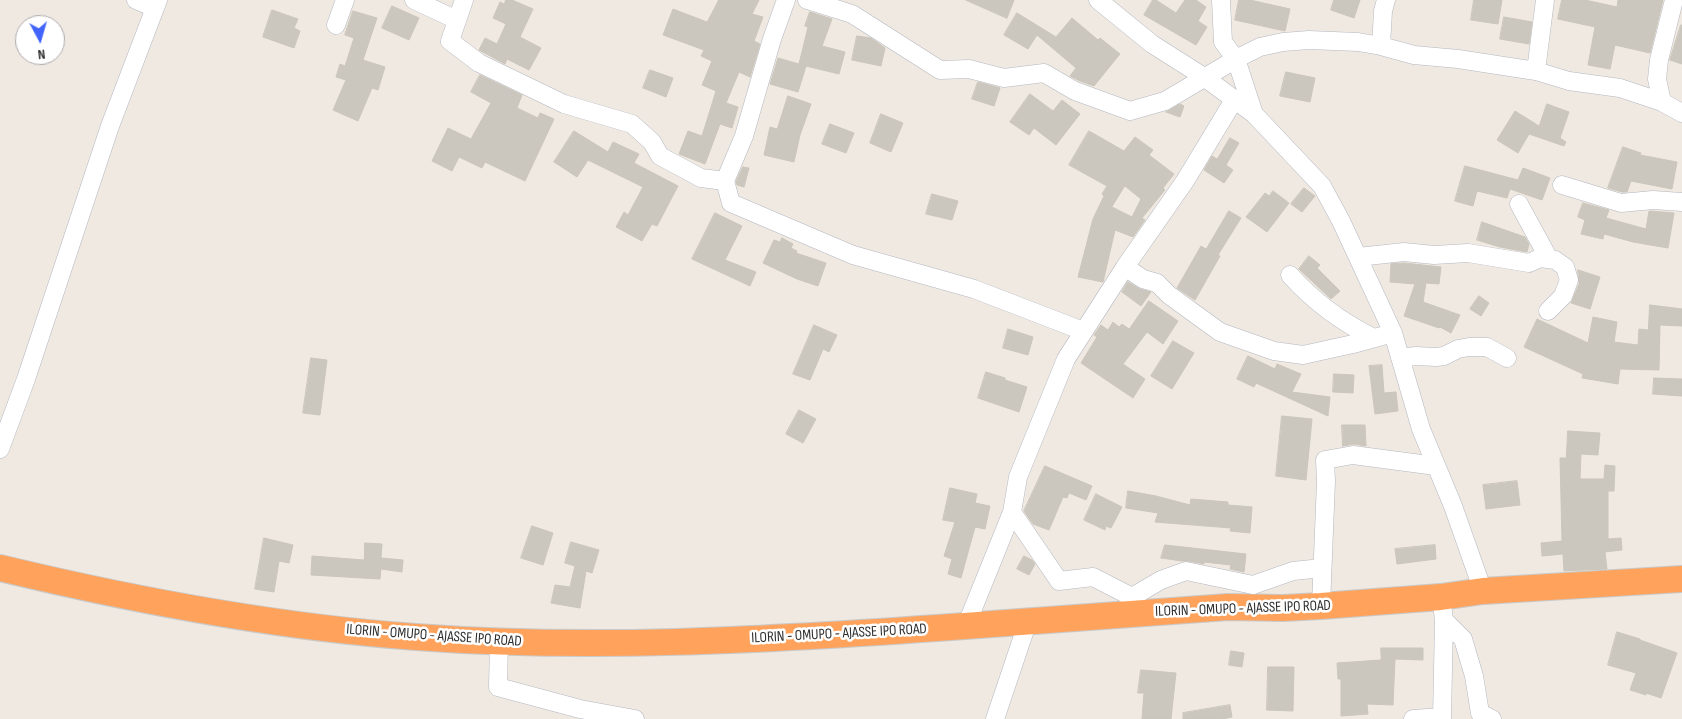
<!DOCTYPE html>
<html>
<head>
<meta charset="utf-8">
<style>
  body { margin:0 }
  #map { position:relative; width:1682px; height:719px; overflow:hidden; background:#efe9e1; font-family:"Sofia Sans Condensed",sans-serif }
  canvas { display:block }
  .north { position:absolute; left:15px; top:15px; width:50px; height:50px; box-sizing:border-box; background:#fff; border:1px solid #ababab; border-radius:50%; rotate:174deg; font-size:14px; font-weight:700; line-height:20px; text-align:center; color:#2e2e2e }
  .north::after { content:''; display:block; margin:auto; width:18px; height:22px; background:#4264fb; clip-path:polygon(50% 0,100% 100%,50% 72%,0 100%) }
</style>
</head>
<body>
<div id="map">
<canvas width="1682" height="719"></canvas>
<div class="north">N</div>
</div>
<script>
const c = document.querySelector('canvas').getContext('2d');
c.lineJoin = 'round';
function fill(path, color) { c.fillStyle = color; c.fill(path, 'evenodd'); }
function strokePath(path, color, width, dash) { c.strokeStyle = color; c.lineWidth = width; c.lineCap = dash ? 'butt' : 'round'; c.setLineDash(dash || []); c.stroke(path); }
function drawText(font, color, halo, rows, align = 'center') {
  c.font = font + ' "Sofia Sans Condensed",sans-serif'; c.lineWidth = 5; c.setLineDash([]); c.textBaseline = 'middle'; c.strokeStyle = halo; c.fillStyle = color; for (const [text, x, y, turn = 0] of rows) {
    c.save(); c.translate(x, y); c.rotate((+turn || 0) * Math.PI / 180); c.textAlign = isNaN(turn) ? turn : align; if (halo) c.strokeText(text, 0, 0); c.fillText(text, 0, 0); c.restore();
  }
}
const building = new Path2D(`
  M 506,0 L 512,0 L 533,9 L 520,37 L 541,48 L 529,70 L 507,59 L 505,64 L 479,50 L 485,38 L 497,44 L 506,24 L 493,18 L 500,2 L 504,4 Z
  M 719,0 L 759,0 L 752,14 L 763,17 L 754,41 L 760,44 L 750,77 L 739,72 L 726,103 L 738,107 L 732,128 L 720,124 L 705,164 L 679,154 L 688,131 L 702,136 L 716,91 L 702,85 L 712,61 L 701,56 L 704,50 L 663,35 L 673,9 L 707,22 Z
  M 966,0 L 1014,0 L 1007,18 Z
  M 1153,0 L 1156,0 L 1176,13 L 1185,0 L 1196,0 L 1206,7 L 1198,21 L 1207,27 L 1196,45 L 1144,15 Z
  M 1239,0 L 1250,0 L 1290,9 L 1285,31 L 1235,20 Z
  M 1334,0 L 1360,0 L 1354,18 L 1331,10 Z
  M 1474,0 L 1502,0 L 1498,24 L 1471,20 Z
  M 1562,0 L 1585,0 L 1617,7 L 1618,0 L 1663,0 L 1650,53 L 1615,45 L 1610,69 L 1588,65 L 1595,27 L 1558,19 Z
  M 392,6 L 419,18 L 409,40 L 382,28 Z
  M 272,10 L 298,19 L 294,28 L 300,31 L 294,48 L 263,37 Z
  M 353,11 L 377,18 L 363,60 L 385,67 L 378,90 L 372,88 L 358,121 L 333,110 L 346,80 L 336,77 L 340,64 L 345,66 L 354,38 L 345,35 Z
  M 810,12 L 832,19 L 822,46 L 845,52 L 839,74 L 806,66 L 798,92 L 770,84 L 778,58 L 799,64 L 808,27 L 805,26 Z
  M 1017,13 L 1056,37 L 1072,18 L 1098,40 L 1100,38 L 1120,54 L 1094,86 L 1080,81 L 1070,76 L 1076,68 L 1037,35 L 1028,49 L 1004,35 Z
  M 1504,17 L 1532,22 L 1529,44 L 1500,39 Z
  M 1681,25 L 1682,25 L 1682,64 L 1670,60 Z
  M 857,36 L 871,38 L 885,48 L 881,66 L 852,60 Z
  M 650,70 L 673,78 L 666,97 L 643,88 Z
  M 1286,72 L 1315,78 L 1310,102 L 1280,96 Z
  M 480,75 L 522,95 L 517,108 L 538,118 L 540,113 L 554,119 L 525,181 L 485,162 L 482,168 L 459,157 L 452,171 L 432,161 L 448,128 L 471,139 L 491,103 L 471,92 Z
  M 978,82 L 1000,88 L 994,106 L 972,99 Z
  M 1030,94 L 1053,111 L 1062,100 L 1080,114 L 1056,145 L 1034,128 L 1029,135 L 1010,122 Z
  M 788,96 L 811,104 L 800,135 L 794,162 L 764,155 L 770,127 L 777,129 Z
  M 1180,104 L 1184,106 L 1180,117 L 1166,112 Z
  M 1547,104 L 1569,112 L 1560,138 L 1566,142 L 1564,146 L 1529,134 L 1518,153 L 1497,140 L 1515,111 L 1539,126 Z
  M 881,114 L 903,123 L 891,152 L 870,143 Z
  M 830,124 L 854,133 L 846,153 L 822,144 Z
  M 574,131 L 608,152 L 613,142 L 639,154 L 634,163 L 678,186 L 657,226 L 652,224 L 642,241 L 616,227 L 624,212 L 628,215 L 643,187 L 588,160 L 577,177 L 554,162 Z
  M 1089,131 L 1124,151 L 1135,137 L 1153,150 L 1149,155 L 1174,174 L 1163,188 L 1165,190 L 1142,218 L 1145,220 L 1133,237 L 1115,230 L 1103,282 L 1078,277 L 1093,219 L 1104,196 L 1102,194 L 1107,186 L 1069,165 ZM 1125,186 L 1141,199 L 1132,217 L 1112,207 Z
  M 1230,138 L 1239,143 L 1226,165 L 1233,170 L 1224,183 L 1204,170 L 1212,156 L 1217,159 Z
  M 1623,147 L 1641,153 L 1640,155 L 1677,162 L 1672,189 L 1631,181 L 1627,192 L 1622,192 L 1608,188 Z
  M 1465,166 L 1518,180 L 1523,168 L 1550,178 L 1542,200 L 1510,189 L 1507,198 L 1477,191 L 1473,206 L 1455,201 Z
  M 743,167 L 749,168 L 744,187 L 737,185 L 736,182 Z
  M 1304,188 L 1315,196 L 1302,212 L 1291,204 Z
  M 1273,191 L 1289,203 L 1267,232 L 1246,217 L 1265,193 L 1269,196 Z
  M 932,194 L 958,201 L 952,220 L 926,214 Z
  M 1583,203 L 1609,210 L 1606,218 L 1646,229 L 1649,211 L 1674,213 L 1668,248 L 1633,242 L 1604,234 L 1603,239 L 1581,234 L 1585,220 L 1578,217 Z
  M 1229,211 L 1241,218 L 1218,255 L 1220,256 L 1195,300 L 1177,288 L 1201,246 L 1206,249 Z
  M 715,213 L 742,226 L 725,260 L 756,272 L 750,286 L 692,259 Z
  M 1482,222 L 1525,237 L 1529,244 L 1527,252 L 1500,247 L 1477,240 Z
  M 782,238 L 793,244 L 791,248 L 797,251 L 796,253 L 826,263 L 818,286 L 797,279 L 763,263 L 774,240 L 780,242 Z
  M 1309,256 L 1320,265 L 1317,268 L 1340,291 L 1331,299 L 1299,269 Z
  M 1404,263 L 1441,267 L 1439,284 L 1426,283 L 1423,302 L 1460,315 L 1451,333 L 1440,327 L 1439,328 L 1404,316 L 1415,284 L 1390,282 L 1391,264 Z
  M 1578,270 L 1600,277 L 1590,309 L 1571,303 L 1579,284 Z
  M 1128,282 L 1140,289 L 1151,292 L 1141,306 L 1122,292 Z
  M 1479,296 L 1489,303 L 1481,316 L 1470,309 Z
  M 1149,301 L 1178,321 L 1163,344 L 1147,332 L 1123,364 L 1145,379 L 1133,398 L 1081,363 L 1097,337 L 1094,335 L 1101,325 L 1108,330 L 1113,322 L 1119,327 L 1122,324 L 1129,329 Z
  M 1650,305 L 1682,309 L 1682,326 L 1660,325 L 1659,370 L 1620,369 L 1618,384 L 1582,378 L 1583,374 L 1524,347 L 1537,319 L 1588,343 L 1593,317 L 1617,322 L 1614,342 L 1638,345 L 1639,329 L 1648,330 Z
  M 814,325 L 837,335 L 829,352 L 823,349 L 810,380 L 793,374 Z
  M 1008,329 L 1033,337 L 1028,355 L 1003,348 Z
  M 1173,341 L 1194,353 L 1172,389 L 1151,376 Z
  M 1248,356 L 1275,369 L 1277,364 L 1301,374 L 1292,392 L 1330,397 L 1328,416 L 1256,383 L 1254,387 L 1237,379 Z
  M 311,358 L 327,360 L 320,415 L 303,413 Z
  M 1382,365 L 1384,393 L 1396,392 L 1398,411 L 1375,414 L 1369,366 Z
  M 986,372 L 1005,378 L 1005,380 L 1027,387 L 1019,412 L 978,398 Z
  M 1334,374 L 1354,375 L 1353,393 L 1333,392 Z
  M 1654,378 L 1682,379 L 1682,396 L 1653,394 Z
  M 799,410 L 816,419 L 803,443 L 786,434 Z
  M 1282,416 L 1312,419 L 1306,480 L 1276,476 Z
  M 1342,425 L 1365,425 L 1366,446 L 1354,444 L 1343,446 Z
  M 1568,431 L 1600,433 L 1598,455 L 1581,454 L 1580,479 L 1604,479 L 1605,465 L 1615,466 L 1614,491 L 1608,491 L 1608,539 L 1621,538 L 1622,550 L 1605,552 L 1607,569 L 1564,571 L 1563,554 L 1542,556 L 1541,543 L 1562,541 L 1560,458 L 1566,458 Z
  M 1045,466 L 1092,486 L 1086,500 L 1069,493 L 1067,498 L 1063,497 L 1049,530 L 1033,524 L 1024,511 Z
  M 1517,481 L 1520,505 L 1486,509 L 1483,485 Z
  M 950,488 L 977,494 L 975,503 L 990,506 L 985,529 L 975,527 L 961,578 L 948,574 L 952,559 L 944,556 L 955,522 L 943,520 Z
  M 1128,491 L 1156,496 L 1190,505 L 1191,499 L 1228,502 L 1228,505 L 1252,507 L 1250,533 L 1230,531 L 1231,528 L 1155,522 L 1158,513 L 1126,508 Z
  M 1096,494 L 1122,507 L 1111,528 L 1106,526 L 1105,530 L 1084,520 Z
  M 532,526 L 553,533 L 543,565 L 521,558 Z
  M 264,538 L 293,545 L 289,563 L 279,561 L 274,592 L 255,589 Z
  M 571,542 L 599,550 L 592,573 L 586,571 L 580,608 L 551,603 L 555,585 L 570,587 L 575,566 L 565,563 Z
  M 365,543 L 382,544 L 381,558 L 403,560 L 402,572 L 381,569 L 380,579 L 311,575 L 312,556 L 364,560 Z
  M 1165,545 L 1246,554 L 1244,572 L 1230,569 L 1231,565 L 1204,562 L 1204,564 L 1188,561 L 1182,561 L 1161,558 Z
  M 1435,545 L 1436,559 L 1397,564 L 1395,549 Z
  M 1024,556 L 1032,560 L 1035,564 L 1029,575 L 1017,569 Z
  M 1617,632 L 1640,639 L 1640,640 L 1677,653 L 1661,698 L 1646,693 L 1646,695 L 1630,690 L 1636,673 L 1608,665 Z
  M 1381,648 L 1423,648 L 1423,660 L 1395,659 L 1393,705 L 1367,704 L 1368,714 L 1341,716 L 1341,679 L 1338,679 L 1337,663 L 1381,660 Z
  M 1231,651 L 1244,653 L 1242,667 L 1229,665 Z
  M 1268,667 L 1294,667 L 1293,711 L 1267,710 Z
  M 1141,670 L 1176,673 L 1171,719 L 1142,719 L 1144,693 L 1138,693 Z
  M 1230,705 L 1232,717 L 1222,719 L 1183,719 L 1183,713 Z`);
fill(building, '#cbc7bf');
strokePath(building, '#cbc5ba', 1);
const minor = new Path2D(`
  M 136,0 L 155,8
  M 414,0 L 457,20
  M 464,0 L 450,41 L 479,63 L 564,104 L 632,124 L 652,142 L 660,156 L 701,178 L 725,181 L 744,136 L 772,39 L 786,0
  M 807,0 L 852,14 L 940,70 L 969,69 L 1004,78 L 1044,73 L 1075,91 L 1130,111 L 1165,101 L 1236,59 L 1254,114
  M 1098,0 L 1152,44 L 1204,77 L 1254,114 L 1322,186 L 1341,221 L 1393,333 L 1421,429 L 1453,506 L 1483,591
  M 1221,0 L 1223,42 L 1236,59 L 1260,47 L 1283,42 L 1309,40 L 1358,42 L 1381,46 L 1414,55 L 1458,59 L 1536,71 L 1569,81 L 1620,88 L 1662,102 L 1682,113
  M 336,25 L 345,0
  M 1381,46 L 1383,11 L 1386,0
  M 1536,71 L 1545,0
  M 1234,100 L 1185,181 L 1125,267 L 1143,279 L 1157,283 L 1169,295 L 1220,332 L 1274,351 L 1303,355 L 1353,344 L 1393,333
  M 1662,102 L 1657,79 L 1659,60 L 1674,0
  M 725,181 L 731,203 L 853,255 L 974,289 L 1083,331
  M 1562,185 L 1621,203 L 1653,200 L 1682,202
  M 1519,204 L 1549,259
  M 1358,257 L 1404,252 L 1434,255 L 1468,253 L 1529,263 L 1540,258 L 1555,260 L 1565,267 L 1569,280 L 1563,296 L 1548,311
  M 1290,275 C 1315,303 1341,322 1374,338
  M 1400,358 L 1416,356 L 1436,357 L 1444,356 L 1458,349 L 1469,347 L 1487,347 L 1507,358
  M 0,449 L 26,379 L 110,126 L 158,0
  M 1012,512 L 1059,581 L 1093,577 L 1132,597 L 1130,607
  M 1132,597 L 1161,580 L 1186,571 L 1253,585 L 1293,571 L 1322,568
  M 1441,597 L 1444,620 L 1463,639 L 1474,676 L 1480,713 L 1492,719
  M 1321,606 L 1326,481 L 1325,460 L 1353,455 L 1436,466
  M 966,626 L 1012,512 L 1018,477 L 1066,359 L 1125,267
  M 499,642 L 498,687 L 580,709 L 635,719
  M 995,719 L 1028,621
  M 1413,719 L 1442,717
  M 1442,719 L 1444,620`);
const highway = new Path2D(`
  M 0,568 C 137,601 276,627 416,637 C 590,650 764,640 937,628 C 1034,621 1131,614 1228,607 L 1283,608 L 1321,606 L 1441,597 L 1483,591 L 1682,579`);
strokePath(minor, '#b4b7c1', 19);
strokePath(highway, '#c9c9c9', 28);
strokePath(minor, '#fff', 18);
strokePath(highway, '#ffa35c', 26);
drawText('15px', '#2e2e2e', '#fff', [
  ["ILORIN - OMUPO - AJASSE IPO ROAD",1243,609,-2],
  ["ILORIN - OMUPO - AJASSE IPO ROAD",839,634,-3],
  ["ILORIN - OMUPO - AJASSE IPO ROAD",434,636,4]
]);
</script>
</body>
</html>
